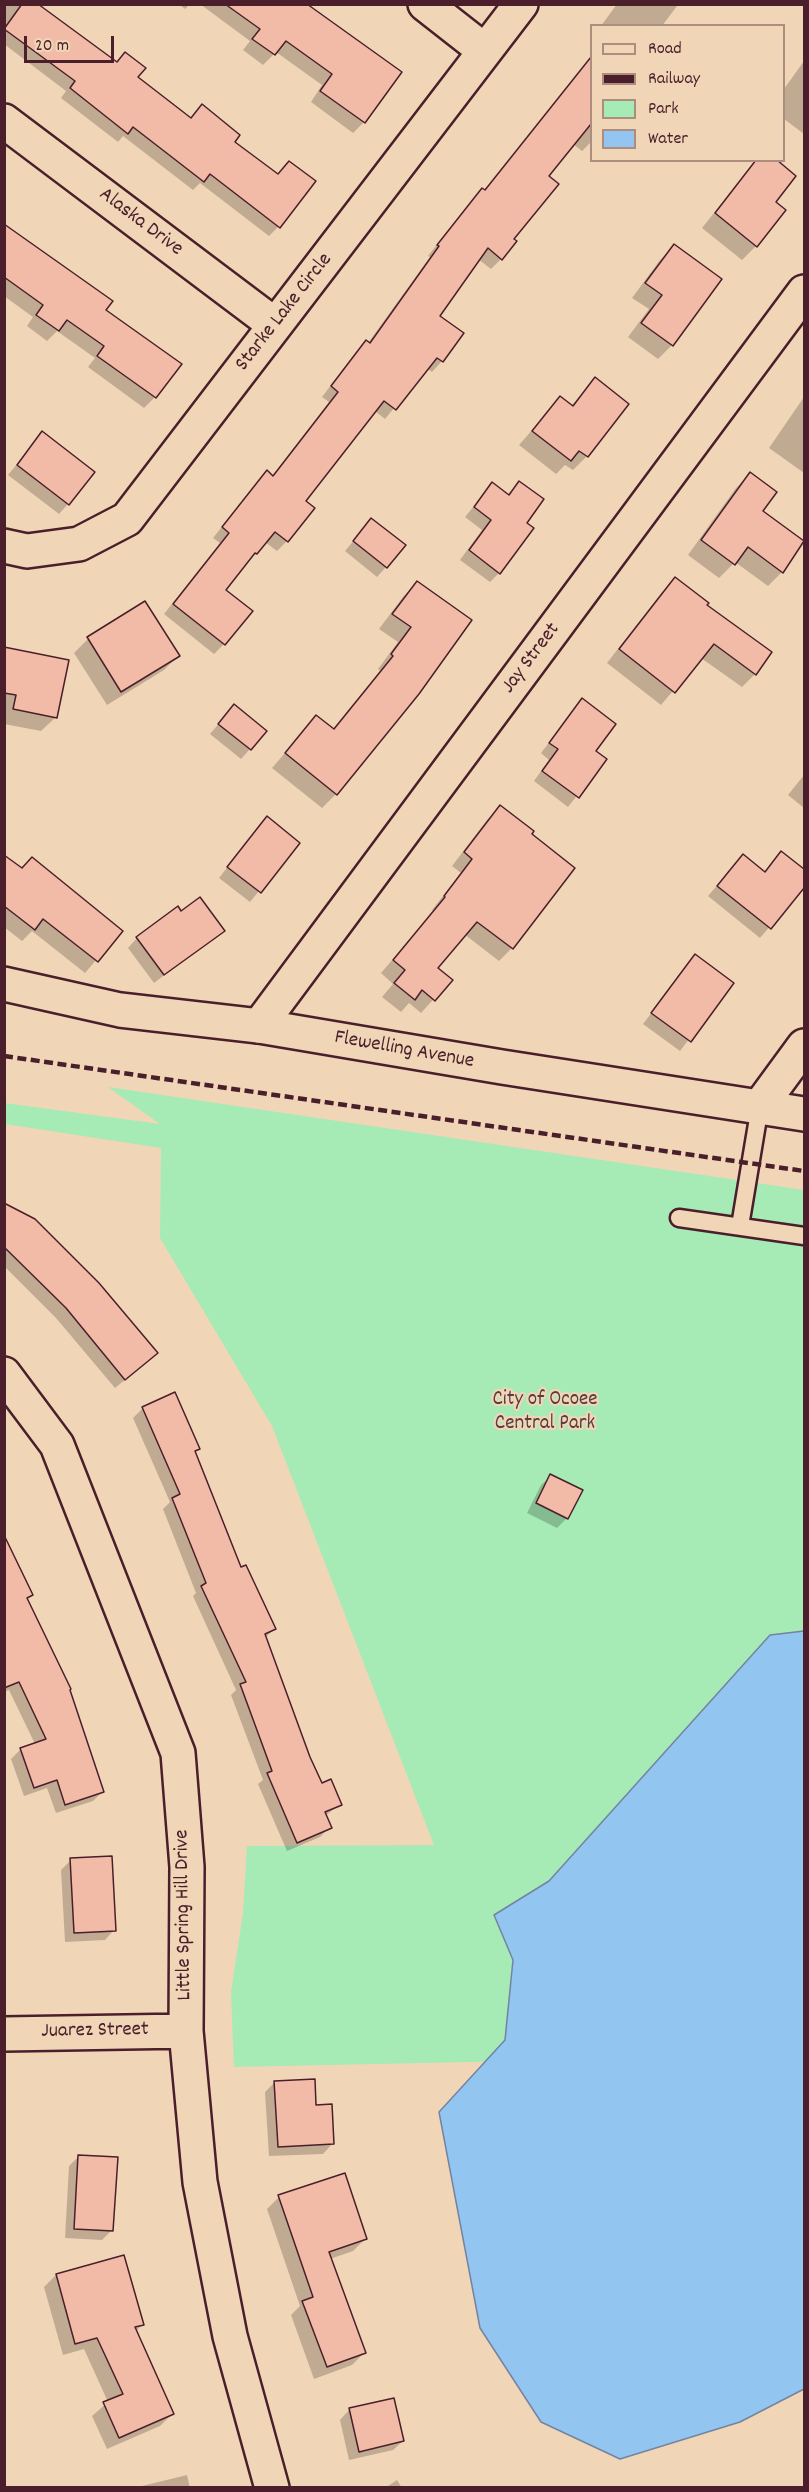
<!DOCTYPE html>
<html>
<head>
<meta charset="utf-8">
<style>
  body { margin:0 }
  #map { position:relative; width:809px; height:2492px; overflow:hidden; background:#f0d6b7; font-family:Dekko,sans-serif }
  canvas { display:block }
  .frame { position:absolute; inset:0; border:6px solid #4a1f2b; pointer-events:none }
  .legend { position:absolute; left:590px; top:24px; width:195px; height:138px; box-sizing:border-box; background:#f0d6b7; border:2px solid #ae8d7f; margin:0; padding:8px 10px; list-style:none; font-size:18px; color:#4a1f2b }
  .legend li { display:flex; align-items:center; gap:12px; height:30px }
  .legend b { width:30px; border:2px solid #ae8d7f }
  .scale { position:absolute; left:24px; top:36px; width:90px; height:27px; box-sizing:border-box; border:3px solid #4a1f2b; border-top:0; padding-left:8px; font-size:18px; line-height:21px; white-space:nowrap; color:#4a1f2b; -webkit-text-stroke:4px #f0d6b7; paint-order:stroke }
</style>
</head>
<body>
<div id="map">
<canvas width="809" height="2492"></canvas>
<div class="frame"></div>
<ul class="legend">
<li><b style="height:8px;background:#f0d6b7"></b>Road</li>
<li><b style="height:8px;background:#4a1f2b"></b>Railway</li>
<li><b style="height:16px;background:#a6eab5"></b>Park</li>
<li><b style="height:16px;background:#92c5ef"></b>Water</li>
</ul>
<div class="scale">20 m</div>
</div>
<script>
const c = document.querySelector('canvas').getContext('2d');
c.lineJoin = 'round';
function fill(path, color) { c.fillStyle = color; c.fill(path, 'evenodd'); }
function strokePath(path, color, width, dash) { c.strokeStyle = color; c.lineWidth = width; c.lineCap = dash ? 'butt' : 'round'; c.setLineDash(dash || []); c.stroke(path); }
function drawText(font, color, halo, rows, align = 'center') {
  c.font = font + ' Dekko,sans-serif'; c.lineWidth = 4.5; c.setLineDash([]); c.textBaseline = 'middle'; c.strokeStyle = halo; c.fillStyle = color; for (const [text, x, y, turn = 0] of rows) {
    c.save(); c.translate(x, y); c.rotate((+turn || 0) * Math.PI / 180); c.textAlign = isNaN(turn) ? turn : align; if (halo) c.strokeText(text, 0, 0); c.fillText(text, 0, 0); c.restore();
  }
}
fill(new Path2D(`
  M 108,1087 L 804,1190 L 804,2055 L 234,2067 L 231,1992 L 243,1913 L 247,1846 L 434,1845 L 272,1426 L 160,1238 L 161,1148 L 5,1124 L 4,1103 L 160,1124 Z`), '#a6eab5');
const water = new Path2D(`
  M 804,1631 L 804,2389 L 740,2422 L 620,2459 L 541,2422 L 480,2328 L 439,2112 L 505,2040 L 513,1960 L 494,1915 L 549,1881 L 770,1635 Z`);
fill(water, '#92c5ef');
strokePath(water, '#7583a1', 1.5);
fill(new Path2D(`
  M 4,4 L 37,4 L 190,120 L 202,106 L 233,142 L 277,175 L 289,163 L 278,227 L 269,236 L 200,183 L 193,190 L 123,136 L 118,142 L 61,98 L 66,91 L 4,44 Z
  M 179,4 L 190,4 L 185,9 Z
  M 200,4 L 305,4 L 400,72 L 364,122 L 353,133 L 311,102 L 322,85 L 276,52 L 263,65 L 243,50 L 250,41 Z
  M 617,4 L 675,4 L 677,6 L 662,26 L 601,26 Z
  M 592,57 L 592,141 L 582,151 L 573,144 L 547,176 L 501,259 L 491,269 L 478,259 L 438,316 L 442,361 L 432,372 L 427,368 L 385,419 L 375,411 L 304,502 L 287,541 L 277,551 L 265,542 L 224,590 L 224,644 L 214,654 L 164,614 L 220,543 L 213,538 L 257,483 L 267,472 L 272,476 L 329,402 L 322,397 L 356,352 L 367,342 L 368,343 L 430,257 L 428,256 L 472,200 L 482,190 L 484,191 Z
  M 804,61 L 804,134 L 784,119 L 784,89 Z
  M 756,160 L 774,202 L 756,246 L 742,260 L 702,228 Z
  M 4,226 L 104,310 L 155,397 L 144,408 L 88,367 L 95,358 L 57,331 L 47,341 L 27,326 L 33,317 L 4,296 Z
  M 674,246 L 672,345 L 658,359 L 628,337 L 649,309 L 632,298 L 660,260 Z
  M 595,379 L 587,456 L 573,470 L 565,465 L 556,474 L 519,445 L 560,398 L 571,406 Z
  M 804,397 L 804,473 L 769,448 Z
  M 42,433 L 68,504 L 59,514 L 8,475 Z
  M 750,474 L 761,511 L 804,542 L 782,572 L 768,586 L 735,562 L 719,578 L 688,555 L 736,488 Z
  M 519,483 L 525,523 L 499,573 L 490,582 L 460,560 L 482,530 L 465,517 L 492,484 L 507,495 Z
  M 371,520 L 386,567 L 377,577 L 345,551 Z
  M 676,579 L 705,605 L 755,674 L 742,687 L 701,658 L 661,705 L 607,663 L 662,592 Z
  M 417,583 L 470,621 L 336,794 L 322,808 L 272,768 L 316,717 L 332,730 L 380,671 L 378,669 L 398,642 L 379,629 L 403,597 Z
  M 145,603 L 178,656 L 164,670 L 107,705 L 74,653 L 88,639 Z
  M 4,648 L 56,717 L 41,731 L 4,724 Z
  M 582,700 L 594,751 L 605,760 L 568,807 L 534,781 L 549,760 L 541,753 Z
  M 234,706 L 250,749 L 241,759 L 210,734 Z
  M 804,775 L 804,808 L 788,795 Z
  M 500,807 L 530,834 L 573,868 L 512,948 L 499,961 L 464,934 L 436,968 L 451,980 L 421,1013 L 409,1003 L 401,1012 L 382,997 L 393,984 L 381,973 L 434,911 L 432,910 L 461,873 L 452,866 L 487,820 Z
  M 258,828 L 298,843 L 250,902 L 219,878 Z
  M 782,853 L 804,871 L 804,886 L 760,938 L 708,896 L 743,856 L 764,873 Z
  M 4,856 L 21,869 L 121,931 L 85,973 L 32,931 L 22,941 L 4,927 Z
  M 181,913 L 223,930 L 154,983 L 128,948 L 137,938 Z
  M 695,956 L 732,983 L 680,1051 L 643,1024 Z
  M 4,1205 L 146,1363 L 115,1388 L 56,1318 L 4,1266 Z
  M 143,1408 L 198,1449 L 194,1453 L 240,1569 L 274,1629 L 265,1638 L 309,1757 L 321,1785 L 340,1804 L 325,1816 L 330,1827 L 320,1837 L 287,1851 L 258,1784 L 263,1780 L 231,1695 L 236,1690 L 193,1596 L 196,1593 L 163,1509 L 170,1502 L 133,1418 Z
  M 551,1476 L 581,1491 L 567,1518 L 557,1528 L 527,1513 L 541,1485 Z
  M 4,1539 L 32,1595 L 26,1600 L 103,1791 L 93,1801 L 56,1813 L 47,1788 L 24,1796 L 11,1759 L 21,1749 L 35,1744 L 9,1690 L 4,1692 Z
  M 71,1860 L 114,1930 L 105,1940 L 65,1942 L 61,1870 Z
  M 275,2082 L 315,2106 L 332,2144 L 323,2154 L 269,2156 L 265,2092 Z
  M 79,2156 L 112,2230 L 102,2240 L 65,2238 L 69,2166 Z
  M 279,2197 L 365,2239 L 353,2251 L 330,2259 L 364,2353 L 352,2365 L 314,2379 L 291,2315 L 300,2306 L 267,2209 Z
  M 56,2275 L 142,2325 L 135,2332 L 172,2414 L 160,2426 L 107,2449 L 92,2416 L 108,2402 L 84,2349 L 63,2355 L 44,2287 Z
  M 393,2400 L 403,2441 L 393,2450 L 349,2460 L 340,2420 L 349,2410 Z
  M 187,2475 L 190,2488 L 140,2488 L 142,2486 Z
  M 397,2480 L 402,2488 L 385,2488 Z`), '#0003');
const building = new Path2D(`
  M 22,4 L 38,4 L 117,62 L 125,52 L 146,68 L 138,77 L 191,118 L 202,104 L 240,135 L 235,142 L 278,174 L 289,161 L 316,181 L 280,228 L 210,174 L 204,182 L 133,127 L 128,134 L 70,88 L 75,81 L 4,29 Z
  M 225,4 L 307,4 L 402,72 L 365,123 L 320,91 L 332,74 L 286,41 L 275,55 L 252,39 L 260,29 Z
  M 591,57 L 591,124 L 549,176 L 559,184 L 514,239 L 517,241 L 502,260 L 488,248 L 440,316 L 464,333 L 443,362 L 437,358 L 396,410 L 384,401 L 306,501 L 315,508 L 288,542 L 275,532 L 257,554 L 255,553 L 226,590 L 253,611 L 225,645 L 173,604 L 229,533 L 222,527 L 267,470 L 273,476 L 338,392 L 331,386 L 366,340 L 370,343 L 439,246 L 437,245 L 482,188 L 485,190 Z
  M 756,160 L 777,160 L 796,176 L 776,202 L 786,210 L 757,247 L 715,213 Z
  M 4,224 L 113,301 L 106,310 L 182,364 L 156,398 L 97,356 L 104,346 L 67,320 L 59,331 L 36,315 L 43,305 L 4,277 Z
  M 674,244 L 722,279 L 673,346 L 641,323 L 662,295 L 645,283 Z
  M 595,377 L 629,404 L 588,457 L 579,451 L 571,461 L 532,431 L 560,396 L 573,406 Z
  M 42,431 L 95,472 L 69,505 L 17,465 Z
  M 750,472 L 777,492 L 763,511 L 804,541 L 783,573 L 748,547 L 735,565 L 701,540 Z
  M 519,481 L 544,499 L 527,523 L 534,528 L 500,574 L 469,550 L 491,520 L 474,507 L 492,482 L 509,495 Z
  M 371,518 L 406,545 L 387,568 L 353,541 Z
  M 675,577 L 709,603 L 707,605 L 772,652 L 756,675 L 714,644 L 675,693 L 619,649 Z
  M 417,581 L 472,620 L 419,694 L 337,795 L 285,753 L 316,715 L 334,729 L 393,656 L 391,654 L 411,627 L 392,614 Z
  M 145,601 L 180,656 L 121,692 L 87,637 Z
  M 4,647 L 69,660 L 57,718 L 13,709 L 16,695 L 4,693 Z
  M 582,698 L 616,724 L 596,751 L 607,759 L 579,798 L 542,771 L 558,749 L 549,743 Z
  M 234,704 L 267,731 L 251,750 L 218,724 Z
  M 500,805 L 534,831 L 532,834 L 575,868 L 513,949 L 477,922 L 438,968 L 453,980 L 435,1001 L 422,990 L 415,1000 L 394,983 L 405,970 L 393,960 L 445,897 L 444,896 L 472,859 L 464,852 Z
  M 267,816 L 300,843 L 261,893 L 227,867 Z
  M 781,851 L 804,869 L 804,888 L 771,929 L 717,886 L 743,854 L 765,872 Z
  M 4,855 L 22,868 L 32,857 L 123,931 L 98,962 L 43,919 L 35,930 L 4,906 Z
  M 200,897 L 225,931 L 164,975 L 136,937 L 178,906 L 181,911 Z
  M 695,954 L 734,983 L 691,1042 L 651,1013 Z
  M 4,1203 L 35,1219 L 99,1283 L 158,1353 L 125,1380 L 66,1308 L 4,1247 Z
  M 175,1392 L 200,1449 L 195,1451 L 241,1567 L 246,1565 L 276,1629 L 265,1634 L 310,1757 L 322,1783 L 331,1779 L 342,1805 L 325,1812 L 332,1828 L 297,1843 L 267,1773 L 272,1771 L 240,1684 L 246,1682 L 201,1586 L 206,1583 L 172,1498 L 180,1494 L 142,1407 Z
  M 550,1474 L 583,1490 L 568,1519 L 536,1503 Z
  M 4,1535 L 33,1595 L 27,1598 L 71,1689 L 70,1690 L 104,1792 L 65,1805 L 57,1780 L 34,1788 L 20,1748 L 46,1739 L 19,1682 L 4,1688 Z
  M 112,1856 L 116,1931 L 74,1933 L 70,1858 Z
  M 315,2079 L 316,2105 L 332,2104 L 334,2144 L 278,2147 L 274,2081 Z
  M 78,2155 L 118,2157 L 113,2231 L 74,2229 Z
  M 345,2173 L 367,2239 L 329,2252 L 366,2353 L 327,2367 L 302,2301 L 313,2297 L 278,2195 Z
  M 124,2255 L 144,2325 L 135,2327 L 174,2414 L 119,2438 L 103,2402 L 123,2394 L 97,2338 L 75,2344 L 56,2274 Z
  M 394,2398 L 404,2441 L 359,2452 L 349,2408 Z`);
fill(building, '#f2bba7');
strokePath(building, '#4a1f2b', 1.5);
const lane = new Path2D(`
  M 679,1218 L 804,1236
  M 740,1226 L 760,1106`);
const street = new Path2D(`
  M 425,4 L 485,51
  M 4,121 L 275,325
  M 4,546 L 27,551 L 79,544 L 127,519 L 521,4
  M 259,1026 L 804,292
  M 760,1106 L 804,1046
  M 4,1374 L 57,1445 L 178,1753 L 187,1867 L 186,2031 L 200,2182 L 230,2336 L 272,2488
  M 4,2034 L 186,2031`);
const secondary = new Path2D(`
  M 4,984 L 120,1010 L 259,1026 L 502,1067 L 804,1114`);
strokePath(lane, '#4a1f2b', 21);
strokePath(street, '#4a1f2b', 38);
strokePath(secondary, '#4a1f2b', 38);
strokePath(lane, '#f0d6b7', 16);
strokePath(street, '#f0d6b7', 33);
strokePath(secondary, '#f0d6b7', 33);
strokePath(new Path2D(`
  M 4,1056 L 804,1171`), '#4a1f2b', 4.5, [9, 4.5]);
drawText('21px', '#4a1f2b', '#f0d6b7', [
  ["Alaska Drive",140,223,37],
  ["Starke Lake Circle",285,313,-52],
  ["Jay Street",532,659,-53],
  ["Flewelling Avenue",404,1051,10],
  ["Little Spring Hill Drive",185,1915,-91],
  ["Juarez Street",95,2032,-1]
]);
drawText('21px', '#583d40', '#f0d6b7', [
  ["City of Ocoee",545,1401],
  ["Central Park",545,1425]
]);
</script>
</body>
</html>
